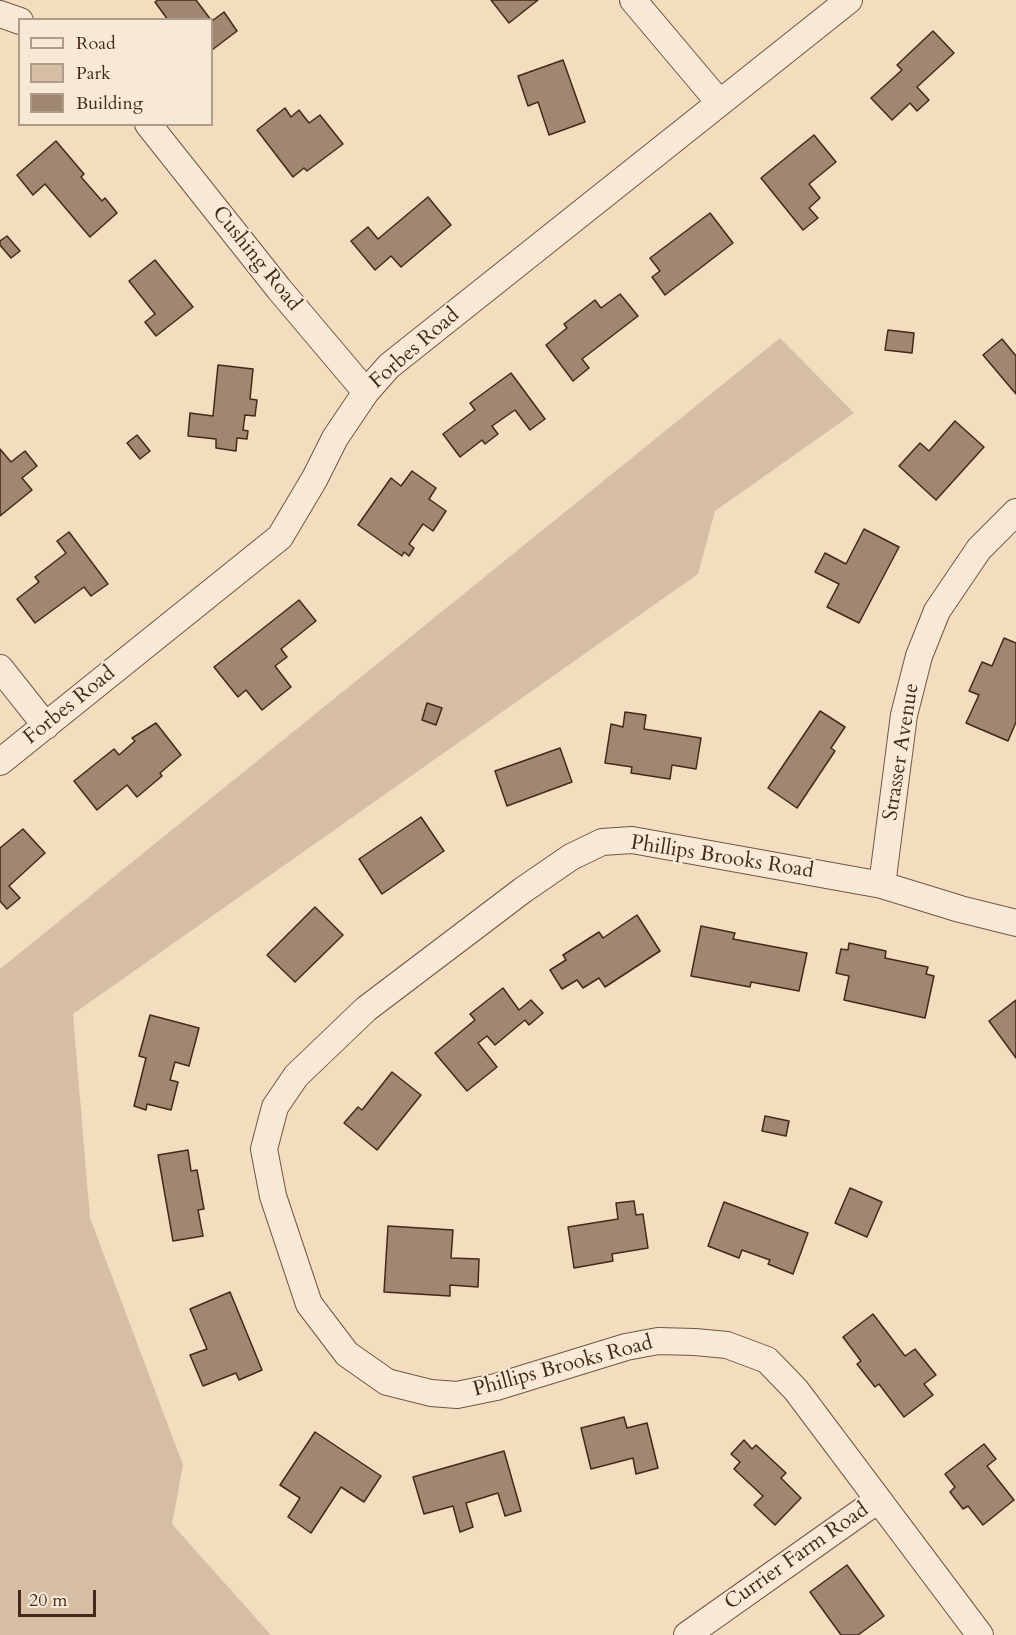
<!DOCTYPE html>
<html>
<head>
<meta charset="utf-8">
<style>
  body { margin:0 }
  #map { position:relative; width:1016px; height:1635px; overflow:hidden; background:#f3ddbf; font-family:Cardo,serif }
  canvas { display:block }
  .legend { position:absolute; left:18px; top:18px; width:195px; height:108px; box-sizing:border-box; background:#f7e9d5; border:2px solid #af9c8b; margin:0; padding:8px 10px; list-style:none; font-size:18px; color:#44291b }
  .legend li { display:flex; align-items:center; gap:12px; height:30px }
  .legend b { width:30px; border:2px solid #af9c8b }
  .scale { position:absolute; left:18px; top:1590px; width:78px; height:27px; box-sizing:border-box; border:3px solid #44291b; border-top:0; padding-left:8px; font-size:18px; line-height:21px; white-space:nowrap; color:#44291b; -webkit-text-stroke:4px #f7e9d5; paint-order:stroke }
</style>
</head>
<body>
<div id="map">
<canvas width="1016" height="1635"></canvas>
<ul class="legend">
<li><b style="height:8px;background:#f7e9d5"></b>Road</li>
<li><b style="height:16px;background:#d5bea3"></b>Park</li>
<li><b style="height:16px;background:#9f8770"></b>Building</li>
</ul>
<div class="scale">20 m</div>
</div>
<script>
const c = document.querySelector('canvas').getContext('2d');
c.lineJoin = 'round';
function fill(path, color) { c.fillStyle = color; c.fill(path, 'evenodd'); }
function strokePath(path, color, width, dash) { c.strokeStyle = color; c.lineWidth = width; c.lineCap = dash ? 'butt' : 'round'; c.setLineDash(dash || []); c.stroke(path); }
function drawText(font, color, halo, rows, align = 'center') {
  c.font = font + ' Cardo,serif'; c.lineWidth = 4.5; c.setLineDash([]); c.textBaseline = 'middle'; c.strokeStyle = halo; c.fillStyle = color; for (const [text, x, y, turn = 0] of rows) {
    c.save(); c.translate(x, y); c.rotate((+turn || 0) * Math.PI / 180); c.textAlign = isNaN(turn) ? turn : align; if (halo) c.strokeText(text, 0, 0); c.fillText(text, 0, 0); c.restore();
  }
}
fill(new Path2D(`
  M 780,338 L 854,413 L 715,511 L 698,574 L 73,1014 L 90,1218 L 183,1465 L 172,1524 L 271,1635 L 0,1635 L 0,969 Z`), '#d5bea3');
const building = new Path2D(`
  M 158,0 L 196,0 L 211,20 L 168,20 L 155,2 Z
  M 491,0 L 538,0 L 509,23 Z
  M 224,12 L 237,31 L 212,50 L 212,21 Z
  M 933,31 L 954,53 L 917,87 L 929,100 L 917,111 L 910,103 L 892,120 L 871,98 L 902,70 L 897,65 Z
  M 563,60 L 585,122 L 549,135 L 538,102 L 528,106 L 518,76 Z
  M 285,108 L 291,117 L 299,110 L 309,123 L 320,115 L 343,144 L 307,171 L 304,168 L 293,177 L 257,130 Z
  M 814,135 L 836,162 L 809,184 L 820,198 L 809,208 L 818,218 L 803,230 L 761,178 Z
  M 56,141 L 84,174 L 81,177 L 102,201 L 105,198 L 117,213 L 90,237 L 45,184 L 33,195 L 17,175 Z
  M 428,197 L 451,225 L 401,267 L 391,256 L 375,270 L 351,241 L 368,227 L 378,239 Z
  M 710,213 L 733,243 L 665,295 L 652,277 L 660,271 L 650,258 Z
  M 7,236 L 20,251 L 11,258 L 0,245 L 0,241 Z
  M 155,260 L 193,307 L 156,336 L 145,322 L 155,314 L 129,281 Z
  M 620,294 L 638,316 L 582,359 L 589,368 L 573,381 L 546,345 L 567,328 L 564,324 L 595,300 L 601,308 Z
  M 888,330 L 914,333 L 912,353 L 885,350 Z
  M 1002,339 L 1016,356 L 1016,394 L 983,355 Z
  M 218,365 L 253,369 L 250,399 L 257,400 L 255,416 L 245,415 L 243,430 L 248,431 L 247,439 L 237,438 L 236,451 L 216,448 L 216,439 L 188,436 L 190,413 L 213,416 Z
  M 511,373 L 545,419 L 530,430 L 515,410 L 492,426 L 498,434 L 485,444 L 482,440 L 460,457 L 443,434 L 475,410 L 470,403 Z
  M 955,421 L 984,447 L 936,500 L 899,466 L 920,443 L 929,451 Z
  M 137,435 L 150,451 L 140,459 L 127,443 Z
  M 0,449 L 11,462 L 25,451 L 37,466 L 22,478 L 32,490 L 0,516 Z
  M 412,471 L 436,488 L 429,499 L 446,511 L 433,531 L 423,524 L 409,544 L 414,548 L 409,556 L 404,552 L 402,556 L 358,525 L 391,478 L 401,486 Z
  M 864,529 L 899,547 L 859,623 L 827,607 L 839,584 L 815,572 L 825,553 L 846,564 Z
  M 69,532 L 108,584 L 91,596 L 84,587 L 35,623 L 17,599 L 39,582 L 35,577 L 66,553 L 57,541 Z
  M 299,600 L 316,621 L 281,649 L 287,657 L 275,666 L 291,687 L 262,710 L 246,690 L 238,697 L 214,667 Z
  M 1004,638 L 1016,643 L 1016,722 L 1008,741 L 966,723 L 979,695 L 969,691 L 982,662 L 992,666 Z
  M 427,703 L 442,708 L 436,725 L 422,720 Z
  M 820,711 L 845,727 L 831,748 L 835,751 L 797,808 L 768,788 Z
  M 625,712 L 646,715 L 644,729 L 701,738 L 696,769 L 672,765 L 670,779 L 631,773 L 632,767 L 605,763 L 611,724 L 623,727 Z
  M 156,723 L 181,755 L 160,773 L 162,776 L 137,797 L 127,785 L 97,810 L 74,781 L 114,749 L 119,755 L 135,741 L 132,738 Z
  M 560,748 L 572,782 L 507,806 L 495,771 Z
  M 421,817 L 444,851 L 382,894 L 359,859 Z
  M 23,829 L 45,853 L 9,886 L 20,898 L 7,909 L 0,901 L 0,848 Z
  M 315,907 L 343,935 L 295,982 L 267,955 Z
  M 637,915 L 660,951 L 605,987 L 599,978 L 583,988 L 577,980 L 562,989 L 550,970 L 566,960 L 563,955 L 599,932 L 603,938 Z
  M 701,926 L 735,933 L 733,939 L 807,953 L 799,991 L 751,982 L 750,987 L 691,976 Z
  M 849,943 L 886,951 L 885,958 L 928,967 L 926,974 L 934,976 L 925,1018 L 844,1000 L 849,976 L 836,973 L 841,949 L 848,950 Z
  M 503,988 L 519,1010 L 531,1000 L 543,1013 L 529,1025 L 525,1020 L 495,1045 L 487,1036 L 478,1043 L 497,1067 L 467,1091 L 435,1053 L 475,1020 L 470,1014 Z
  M 1016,1000 L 1016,1058 L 989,1021 Z
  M 150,1015 L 199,1028 L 189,1066 L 175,1062 L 170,1080 L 178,1082 L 171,1110 L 147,1104 L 146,1110 L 134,1106 L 146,1058 L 139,1056 Z
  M 392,1072 L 421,1095 L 377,1150 L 344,1123 L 358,1107 L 362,1110 Z
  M 765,1116 L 789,1121 L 786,1136 L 762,1131 Z
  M 188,1150 L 191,1171 L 197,1170 L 204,1209 L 198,1210 L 203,1236 L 173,1241 L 158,1155 Z
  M 850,1188 L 882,1202 L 867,1237 L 835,1223 Z
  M 634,1201 L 636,1215 L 643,1214 L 648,1248 L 612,1254 L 613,1261 L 574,1268 L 568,1227 L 618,1219 L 616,1203 Z
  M 724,1202 L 808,1233 L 793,1274 L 768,1264 L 770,1260 L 742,1250 L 739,1258 L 708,1246 Z
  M 388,1226 L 453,1230 L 451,1258 L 479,1259 L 478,1287 L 450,1285 L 450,1296 L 384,1292 Z
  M 230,1292 L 262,1370 L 239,1380 L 236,1373 L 203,1386 L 190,1355 L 207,1349 L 190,1309 Z
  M 873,1314 L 905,1356 L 915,1349 L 936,1375 L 924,1384 L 933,1395 L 904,1417 L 879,1384 L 875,1387 L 857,1364 L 861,1361 L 843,1337 Z
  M 624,1417 L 627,1428 L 647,1423 L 658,1468 L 636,1474 L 633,1458 L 591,1469 L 581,1428 Z
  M 315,1432 L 381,1476 L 364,1502 L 341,1487 L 311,1533 L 288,1517 L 300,1498 L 280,1485 Z
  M 744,1440 L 752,1449 L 756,1445 L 786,1473 L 781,1478 L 801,1498 L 775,1525 L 754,1505 L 763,1496 L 734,1469 L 740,1462 L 731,1454 Z
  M 984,1444 L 996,1459 L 987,1466 L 1014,1500 L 983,1525 L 968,1506 L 963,1509 L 950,1492 L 955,1487 L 945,1474 Z
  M 504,1451 L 521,1511 L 505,1516 L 498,1493 L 466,1503 L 473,1527 L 460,1532 L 453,1506 L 424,1514 L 413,1477 Z
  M 847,1565 L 884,1616 L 858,1635 L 841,1635 L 810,1592 Z`);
fill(building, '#9f8770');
strokePath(building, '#44291b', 1.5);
const street = new Path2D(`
  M 633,0 L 719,102
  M 0,14 L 20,21
  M 148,124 L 279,289 L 366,392
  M 1016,512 L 979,549 L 937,611 L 919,656 L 904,715 L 882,885 L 960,909 L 1016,923
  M 0,668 L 46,726
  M 0,762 L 280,537 L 315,478 L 335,438 L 366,392 L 389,366 L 849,0
  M 882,885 L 632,840 L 602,842 L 571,857 L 523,890 L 366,1009 L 296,1076 L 275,1107 L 264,1149 L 273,1196 L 309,1304 L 347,1354 L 387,1382 L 431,1393 L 457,1395 L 496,1387 L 626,1347 L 658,1341 L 695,1342 L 727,1345 L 767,1360 L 796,1390 L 980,1635
  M 687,1635 L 878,1500`);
strokePath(street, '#705644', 28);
strokePath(street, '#f7e9d5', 26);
drawText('21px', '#44291b', '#f7e9d5', [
  ["Cushing Road",256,259,51],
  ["Forbes Road",415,349,-41],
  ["Forbes Road",70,706,-39],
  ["Strasser Avenue",902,752,-81],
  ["Phillips Brooks Road",722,858,9],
  ["Phillips Brooks Road",563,1367,-15],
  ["Currier Farm Road",797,1557,-35]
]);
</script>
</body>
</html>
